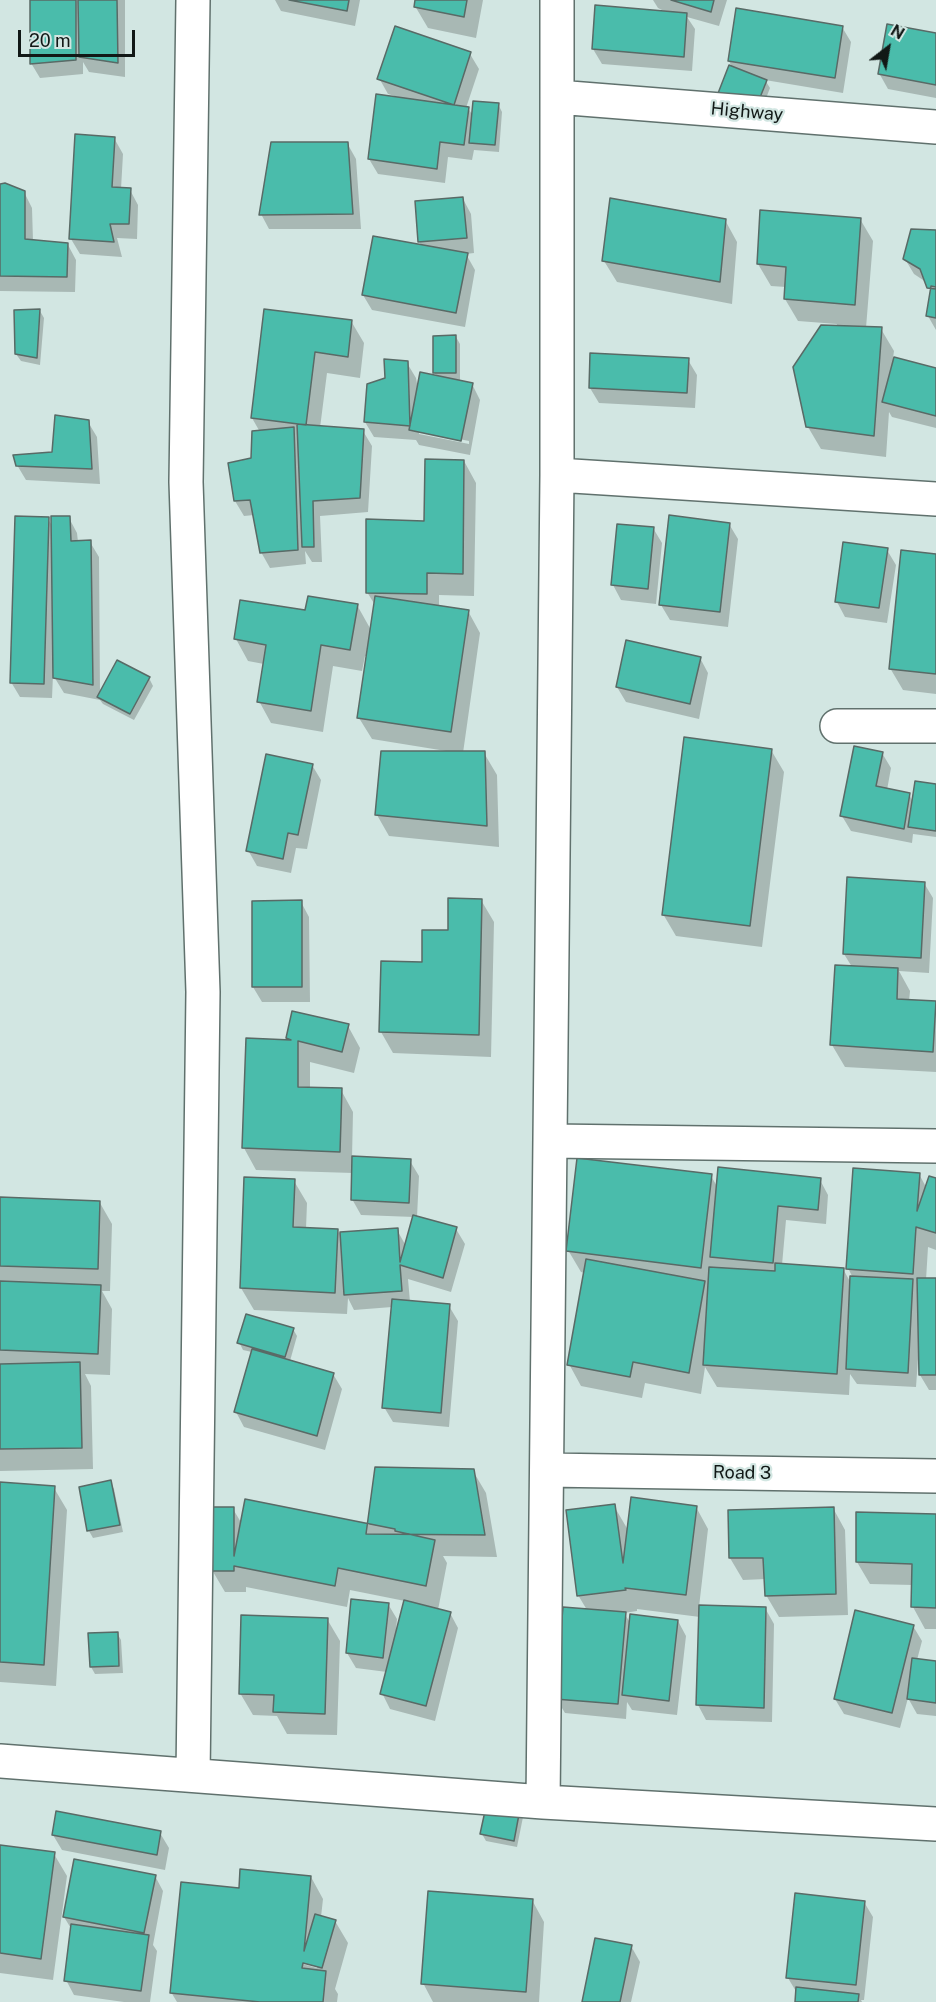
<!DOCTYPE html>
<html>
<head>
<meta charset="utf-8">
<style>
  body { margin:0 }
  #map { position:relative; width:936px; height:2002px; overflow:hidden; background:#d2e6e2; font-family:"Public Sans",sans-serif }
  canvas { display:block }
  .north { position:absolute; left:858px; top:18px; width:60px; height:60px; -webkit-text-stroke:4px #d2e6e2; paint-order:stroke; rotate:31deg; font-size:16px; font-weight:700; line-height:24px; text-align:center; color:#111816 }
  .north::after { content:''; display:block; margin:auto; width:21px; height:27px; background:#111816; clip-path:polygon(50% 0,100% 100%,50% 72%,0 100%) }
  .scale { position:absolute; left:18px; top:30px; width:117px; height:27px; box-sizing:border-box; border:3px solid #111816; border-top:0; padding-left:8px; font-size:18px; line-height:21px; white-space:nowrap; color:#111816; -webkit-text-stroke:4px #d2e6e2; paint-order:stroke }
</style>
</head>
<body>
<div id="map">
<canvas width="936" height="2002"></canvas>
<div class="north">N</div>
<div class="scale">20 m</div>
</div>
<script>
const c = document.querySelector('canvas').getContext('2d');
c.lineJoin = 'round';
function fill(path, color) { c.fillStyle = color; c.fill(path, 'evenodd'); }
function strokePath(path, color, width, dash) { c.strokeStyle = color; c.lineWidth = width; c.lineCap = dash ? 'butt' : 'round'; c.setLineDash(dash || []); c.stroke(path); }
function drawText(font, color, halo, rows, align = 'center') {
  c.font = font + ' "Public Sans",sans-serif'; c.lineWidth = 4.5; c.setLineDash([]); c.textBaseline = 'middle'; c.strokeStyle = halo; c.fillStyle = color; for (const [text, x, y, turn = 0] of rows) {
    c.save(); c.translate(x, y); c.rotate((+turn || 0) * Math.PI / 180); c.textAlign = isNaN(turn) ? turn : align; if (halo) c.strokeText(text, 0, 0); c.fillText(text, 0, 0); c.restore();
  }
}
fill(new Path2D(`
  M 31,0 L 125,0 L 125,77 L 89,72 L 83,62 L 83,74 L 40,78 L 31,63 Z
  M 275,0 L 360,0 L 355,26 L 281,11 Z
  M 417,0 L 483,0 L 476,38 L 428,28 L 415,6 Z
  M 653,0 L 727,0 L 719,26 L 687,17 L 695,29 L 692,71 L 602,64 L 593,49 L 668,13 L 658,8 Z
  M 842,27 L 851,42 L 843,93 L 765,80 L 770,88 L 757,122 L 729,61 Z
  M 936,35 L 936,98 L 888,89 L 879,73 Z
  M 470,54 L 479,69 L 466,108 L 468,108 L 473,116 L 498,104 L 502,112 L 499,152 L 474,150 L 472,160 L 448,157 L 445,183 L 378,174 L 369,159 L 398,97 L 388,94 L 379,78 Z
  M 114,138 L 123,154 L 121,189 L 130,190 L 138,205 L 137,239 L 117,238 L 122,257 L 80,254 L 71,239 Z
  M 347,143 L 356,159 L 361,229 L 269,229 L 261,214 Z
  M 0,186 L 24,192 L 32,208 L 33,241 L 68,245 L 76,260 L 75,292 L 0,291 Z
  M 463,199 L 471,214 L 474,253 L 466,254 L 475,270 L 465,327 L 372,310 L 363,295 L 422,247 L 419,241 Z
  M 860,219 L 873,241 L 866,328 L 881,329 L 894,351 L 893,358 L 936,369 L 936,428 L 892,417 L 889,412 L 886,457 L 821,449 L 808,427 L 837,324 L 798,321 L 785,299 L 786,287 L 771,286 L 758,264 Z
  M 725,220 L 737,242 L 732,304 L 617,282 L 604,261 Z
  M 936,232 L 936,330 L 928,316 L 932,293 L 926,282 L 914,274 L 905,259 Z
  M 265,310 L 351,321 L 364,343 L 360,378 L 327,373 L 320,428 L 363,431 L 372,446 L 368,512 L 320,516 L 322,562 L 312,562 L 305,551 L 306,564 L 270,568 L 261,552 L 254,515 L 244,516 L 235,501 L 252,460 L 260,432 L 252,418 Z
  M 40,311 L 44,318 L 40,365 L 21,361 L 16,354 Z
  M 456,337 L 460,344 L 460,382 L 472,384 L 480,400 L 470,455 L 419,445 L 416,440 L 374,437 L 365,422 L 386,379 L 407,363 L 416,378 L 418,389 L 437,377 L 434,372 ZM 419,431 L 469,441 L 469,444 L 419,434 Z
  M 688,360 L 697,375 L 695,408 L 599,403 L 590,388 Z
  M 88,422 L 97,437 L 100,484 L 26,480 L 17,465 L 53,454 Z
  M 464,461 L 476,483 L 474,596 L 439,595 L 439,607 L 468,611 L 480,633 L 463,753 L 484,753 L 497,775 L 499,847 L 389,836 L 377,815 L 446,751 L 372,739 L 359,718 L 368,656 L 365,656 L 362,671 L 333,666 L 323,732 L 271,723 L 259,701 L 264,664 L 248,661 L 236,639 L 306,612 L 357,605 L 371,630 L 375,605 L 367,592 L 426,522 Z
  M 69,518 L 77,533 L 78,542 L 90,542 L 99,557 L 100,694 L 149,678 L 153,686 L 134,720 L 103,704 L 100,700 L 64,693 L 53,675 L 52,698 L 20,697 L 11,682 L 48,519 L 53,527 Z
  M 729,524 L 738,539 L 728,627 L 670,620 L 661,605 Z
  M 653,528 L 662,543 L 656,604 L 621,600 L 613,585 Z
  M 887,550 L 896,565 L 887,623 L 845,617 L 837,602 Z
  M 936,555 L 936,694 L 903,690 L 890,668 Z
  M 700,658 L 708,673 L 699,719 L 626,702 L 617,687 Z
  M 771,750 L 784,772 L 762,947 L 676,936 L 663,914 Z
  M 882,753 L 891,768 L 887,790 L 909,794 L 913,802 L 936,786 L 936,837 L 913,834 L 912,843 L 851,831 L 842,816 Z
  M 312,765 L 321,780 L 307,849 L 296,848 L 291,873 L 257,866 L 248,850 Z
  M 924,883 L 933,898 L 929,973 L 899,971 L 910,991 L 909,1001 L 936,1004 L 936,1072 L 845,1067 L 832,1045 L 852,967 L 844,954 Z
  M 481,900 L 494,922 L 491,1057 L 393,1053 L 381,1032 L 423,964 L 450,932 Z
  M 301,902 L 309,917 L 310,1002 L 262,1002 L 253,987 Z
  M 348,1026 L 360,1048 L 354,1073 L 310,1062 L 310,1089 L 341,1090 L 353,1112 L 352,1158 L 410,1161 L 419,1176 L 417,1217 L 456,1229 L 465,1244 L 451,1292 L 408,1279 L 410,1302 L 449,1306 L 458,1321 L 449,1427 L 393,1422 L 384,1407 L 392,1307 L 354,1310 L 348,1298 L 347,1314 L 254,1310 L 241,1288 L 246,1178 L 294,1181 L 307,1203 L 306,1229 L 337,1230 L 339,1233 L 397,1230 L 406,1246 L 414,1217 L 361,1215 L 352,1199 L 353,1173 L 256,1170 L 244,1148 L 289,1041 L 287,1038 Z
  M 919,1174 L 926,1187 L 936,1180 L 936,1250 L 928,1247 L 926,1280 L 936,1280 L 936,1390 L 929,1390 L 920,1375 L 920,1359 L 918,1359 L 916,1387 L 857,1384 L 850,1374 L 849,1395 L 717,1387 L 705,1367 L 701,1394 L 645,1383 L 642,1398 L 581,1386 L 569,1364 L 585,1273 L 581,1272 L 568,1250 L 711,1176 L 718,1188 L 820,1180 L 828,1195 L 826,1224 L 786,1220 L 782,1265 L 843,1269 L 852,1285 L 853,1278 L 848,1268 Z
  M 0,1199 L 100,1203 L 112,1224 L 110,1291 L 102,1291 L 112,1309 L 110,1375 L 85,1374 L 91,1386 L 93,1469 L 0,1471 Z
  M 293,1329 L 297,1336 L 290,1361 L 333,1374 L 342,1389 L 325,1450 L 244,1427 L 236,1412 L 252,1352 L 243,1350 L 239,1342 Z
  M 473,1471 L 486,1493 L 497,1557 L 443,1556 L 447,1563 L 438,1610 L 450,1613 L 458,1628 L 435,1721 L 390,1709 L 382,1693 L 387,1672 L 356,1668 L 347,1653 L 388,1604 L 397,1619 L 396,1630 L 398,1630 L 405,1601 L 350,1590 L 347,1607 L 246,1587 L 246,1592 L 225,1592 L 212,1570 L 233,1509 L 242,1524 L 368,1525 Z
  M 110,1482 L 114,1489 L 123,1532 L 93,1538 L 89,1531 L 80,1488 Z
  M 0,1484 L 54,1488 L 67,1510 L 56,1686 L 0,1682 Z
  M 614,1506 L 628,1530 L 696,1507 L 708,1529 L 699,1607 L 765,1608 L 774,1624 L 772,1722 L 706,1720 L 698,1705 L 700,1617 L 637,1609 L 637,1611 L 624,1613 L 631,1624 L 678,1621 L 686,1636 L 677,1715 L 632,1710 L 627,1702 L 626,1719 L 565,1713 L 556,1698 L 587,1610 L 578,1595 Z
  M 833,1508 L 845,1530 L 848,1615 L 779,1617 L 766,1595 L 766,1579 L 743,1580 L 730,1558 Z
  M 858,1514 L 936,1515 L 936,1629 L 925,1629 L 913,1607 L 913,1585 L 870,1584 L 857,1562 Z
  M 327,1619 L 340,1641 L 337,1735 L 287,1734 L 277,1716 L 253,1715 L 240,1693 Z
  M 913,1626 L 922,1641 L 917,1660 L 936,1663 L 936,1716 L 917,1714 L 908,1698 L 900,1728 L 844,1714 L 835,1699 Z
  M 117,1633 L 121,1640 L 123,1673 L 95,1674 L 91,1667 Z
  M 519,1810 L 523,1817 L 517,1847 L 486,1841 L 482,1834 Z
  M 160,1833 L 169,1848 L 165,1870 L 62,1850 L 53,1835 Z
  M 0,1847 L 54,1854 L 67,1876 L 53,1980 L 0,1973 Z
  M 155,1876 L 163,1891 L 153,1945 L 157,1951 L 150,2002 L 124,2002 L 74,1995 L 66,1980 L 72,1930 L 64,1917 Z
  M 311,1877 L 323,1899 L 321,1917 L 335,1921 L 348,1943 L 335,1989 L 338,1994 L 337,2002 L 177,2002 L 171,1992 L 240,1890 ZM 296,1959 L 317,1965 L 317,1968 L 295,1962 Z
  M 532,1900 L 544,1922 L 539,2002 L 433,2002 L 423,1983 Z
  M 864,1902 L 873,1917 L 864,2000 L 861,2000 L 862,2002 L 796,2002 L 797,1993 L 788,1978 Z
  M 631,1946 L 640,1962 L 631,2002 L 583,2002 Z`), '#0003');
const building = new Path2D(`
  M 30,0 L 76,0 L 76,60 L 30,64 Z
  M 78,0 L 117,0 L 118,63 L 79,57 Z
  M 289,0 L 349,0 L 347,11 Z
  M 415,0 L 467,0 L 464,17 L 414,7 Z
  M 671,0 L 714,0 L 711,12 Z
  M 595,5 L 687,13 L 684,57 L 592,49 Z
  M 736,8 L 843,26 L 835,78 L 728,61 Z
  M 887,24 L 936,33 L 936,85 L 878,74 Z
  M 395,26 L 471,52 L 454,105 L 377,79 Z
  M 729,65 L 767,80 L 753,115 L 715,101 Z
  M 376,94 L 469,107 L 464,145 L 440,142 L 437,169 L 368,159 Z
  M 473,101 L 499,103 L 495,145 L 469,143 Z
  M 75,134 L 115,137 L 112,187 L 131,188 L 129,224 L 110,224 L 114,242 L 69,239 Z
  M 271,142 L 348,142 L 353,214 L 259,215 Z
  M 5,183 L 25,191 L 25,239 L 68,243 L 67,277 L 0,276 L 0,184 Z
  M 463,197 L 467,238 L 418,242 L 415,201 Z
  M 610,198 L 726,219 L 720,282 L 602,261 Z
  M 760,210 L 861,218 L 855,305 L 784,299 L 786,267 L 757,264 Z
  M 911,229 L 936,230 L 936,289 L 927,288 L 920,269 L 903,259 Z
  M 373,236 L 468,253 L 456,313 L 362,295 Z
  M 931,286 L 936,287 L 936,318 L 926,316 Z
  M 40,309 L 37,358 L 15,354 L 14,310 Z
  M 264,309 L 352,320 L 348,357 L 315,352 L 306,425 L 251,418 Z
  M 821,325 L 882,327 L 874,436 L 806,427 L 793,367 Z
  M 456,335 L 456,373 L 433,373 L 433,336 Z
  M 590,353 L 689,358 L 687,393 L 589,388 Z
  M 894,357 L 936,368 L 936,416 L 882,402 Z
  M 384,359 L 408,361 L 410,426 L 364,422 L 367,384 L 385,378 Z
  M 420,372 L 473,383 L 461,441 L 409,430 Z
  M 55,415 L 89,420 L 92,469 L 16,466 L 13,455 L 52,452 Z
  M 297,424 L 364,429 L 360,498 L 313,501 L 314,547 L 302,547 Z
  M 294,427 L 298,550 L 260,553 L 250,500 L 234,501 L 228,463 L 251,458 L 252,431 Z
  M 425,459 L 464,460 L 463,574 L 427,573 L 427,594 L 366,593 L 366,519 L 424,521 Z
  M 669,515 L 730,523 L 720,612 L 659,605 Z
  M 15,516 L 49,517 L 44,684 L 10,683 Z
  M 51,516 L 70,516 L 71,541 L 91,540 L 93,685 L 53,678 Z
  M 617,524 L 654,527 L 648,589 L 611,585 Z
  M 843,542 L 888,548 L 879,608 L 835,602 Z
  M 901,550 L 936,554 L 936,674 L 889,669 Z
  M 308,596 L 358,604 L 350,650 L 321,645 L 311,711 L 257,702 L 266,645 L 234,639 L 240,600 L 305,610 Z
  M 375,596 L 469,610 L 451,732 L 357,718 Z
  M 626,640 L 701,657 L 690,704 L 616,687 Z
  M 117,660 L 150,677 L 130,714 L 97,697 Z
  M 684,737 L 772,749 L 750,926 L 662,915 Z
  M 854,746 L 883,752 L 876,786 L 910,793 L 904,829 L 840,816 Z
  M 381,751 L 485,751 L 487,826 L 375,815 Z
  M 266,754 L 313,764 L 298,835 L 288,833 L 283,859 L 246,851 Z
  M 915,781 L 936,784 L 936,831 L 908,827 Z
  M 847,877 L 925,882 L 921,958 L 843,954 Z
  M 448,898 L 482,899 L 479,1035 L 379,1032 L 381,961 L 422,962 L 422,930 L 448,930 Z
  M 302,900 L 302,987 L 252,987 L 252,901 Z
  M 835,965 L 898,968 L 897,999 L 936,1001 L 933,1052 L 830,1045 Z
  M 292,1011 L 349,1024 L 342,1052 L 298,1041 L 298,1087 L 342,1088 L 340,1152 L 242,1148 L 246,1038 L 291,1040 L 286,1038 Z
  M 352,1156 L 411,1159 L 409,1203 L 351,1200 Z
  M 577,1158 L 712,1174 L 701,1268 L 566,1251 Z
  M 718,1167 L 821,1178 L 818,1210 L 778,1206 L 773,1263 L 710,1257 Z
  M 853,1168 L 920,1173 L 917,1211 L 929,1176 L 936,1178 L 936,1233 L 916,1227 L 913,1274 L 846,1269 Z
  M 244,1177 L 295,1179 L 293,1227 L 338,1229 L 335,1293 L 240,1288 Z
  M 0,1197 L 100,1201 L 98,1269 L 0,1266 Z
  M 413,1215 L 457,1227 L 443,1278 L 400,1265 L 402,1291 L 344,1295 L 340,1232 L 398,1228 L 400,1262 Z
  M 586,1259 L 705,1281 L 689,1373 L 633,1362 L 630,1377 L 567,1365 Z
  M 775,1263 L 844,1268 L 837,1374 L 703,1365 L 709,1267 L 775,1271 Z
  M 850,1276 L 913,1279 L 908,1373 L 846,1369 Z
  M 917,1278 L 936,1278 L 936,1375 L 919,1375 Z
  M 0,1281 L 101,1285 L 98,1354 L 0,1350 Z
  M 392,1299 L 450,1304 L 441,1413 L 382,1408 Z
  M 246,1314 L 294,1328 L 285,1357 L 237,1343 Z
  M 252,1349 L 334,1373 L 317,1436 L 234,1412 Z
  M 80,1362 L 82,1448 L 0,1449 L 0,1364 Z
  M 375,1467 L 474,1469 L 485,1535 L 366,1534 Z
  M 111,1480 L 120,1525 L 87,1531 L 79,1487 Z
  M 0,1482 L 55,1486 L 44,1665 L 0,1662 Z
  M 631,1497 L 697,1506 L 686,1595 L 625,1588 L 626,1590 L 577,1596 L 566,1510 L 615,1504 L 623,1563 Z
  M 245,1499 L 395,1529 L 395,1531 L 435,1540 L 426,1586 L 338,1568 L 335,1586 L 234,1566 L 234,1571 L 211,1571 L 211,1507 L 234,1507 L 234,1556 Z
  M 834,1507 L 836,1594 L 765,1596 L 763,1558 L 729,1558 L 728,1510 Z
  M 856,1512 L 936,1514 L 936,1608 L 911,1607 L 912,1564 L 856,1562 Z
  M 351,1599 L 389,1603 L 383,1658 L 346,1653 Z
  M 404,1600 L 451,1612 L 426,1706 L 380,1694 Z
  M 699,1605 L 766,1607 L 764,1708 L 696,1705 Z
  M 563,1607 L 626,1612 L 618,1704 L 555,1699 Z
  M 855,1610 L 914,1625 L 892,1713 L 834,1699 Z
  M 630,1614 L 678,1620 L 669,1701 L 622,1695 Z
  M 241,1615 L 328,1618 L 325,1714 L 273,1712 L 274,1695 L 239,1694 Z
  M 118,1632 L 119,1666 L 90,1667 L 88,1633 Z
  M 912,1658 L 936,1661 L 936,1703 L 907,1699 Z
  M 487,1802 L 520,1809 L 514,1841 L 480,1834 Z
  M 56,1811 L 161,1831 L 157,1855 L 52,1835 Z
  M 0,1845 L 55,1852 L 41,1959 L 0,1953 Z
  M 74,1859 L 156,1875 L 144,1933 L 63,1917 Z
  M 240,1869 L 311,1876 L 304,1951 L 315,1914 L 336,1920 L 322,1968 L 303,1963 L 302,1968 L 326,1971 L 323,2002 L 260,2002 L 170,1993 L 181,1882 L 239,1888 Z
  M 428,1891 L 533,1899 L 526,1992 L 421,1984 Z
  M 795,1893 L 865,1901 L 856,1985 L 786,1978 Z
  M 71,1924 L 149,1935 L 141,1991 L 64,1981 Z
  M 595,1938 L 632,1945 L 620,2002 L 582,2002 Z
  M 796,1987 L 859,1994 L 858,2002 L 795,2002 Z`);
fill(building, '#4abcab');
strokePath(building, '#596a66', 1.5);
const minor = new Path2D(`
  M 193,0 L 186,482 L 203,992 L 193,1775
  M 557,97 L 936,127
  M 557,475 L 936,499
  M 837,726 L 936,726
  M 551,1141 L 936,1146
  M 547,1470 L 936,1476
  M 0,1761 L 543,1802 L 936,1824
  M 543,1802 L 557,475 L 557,0`);
strokePath(minor, '#60716d', 36);
strokePath(minor, '#fff', 33);
drawText('18px', '#111816', '#d2e6e2', [
  ["Highway",747,112,5],
  ["Road 3",742,1473,1]
]);
</script>
</body>
</html>
